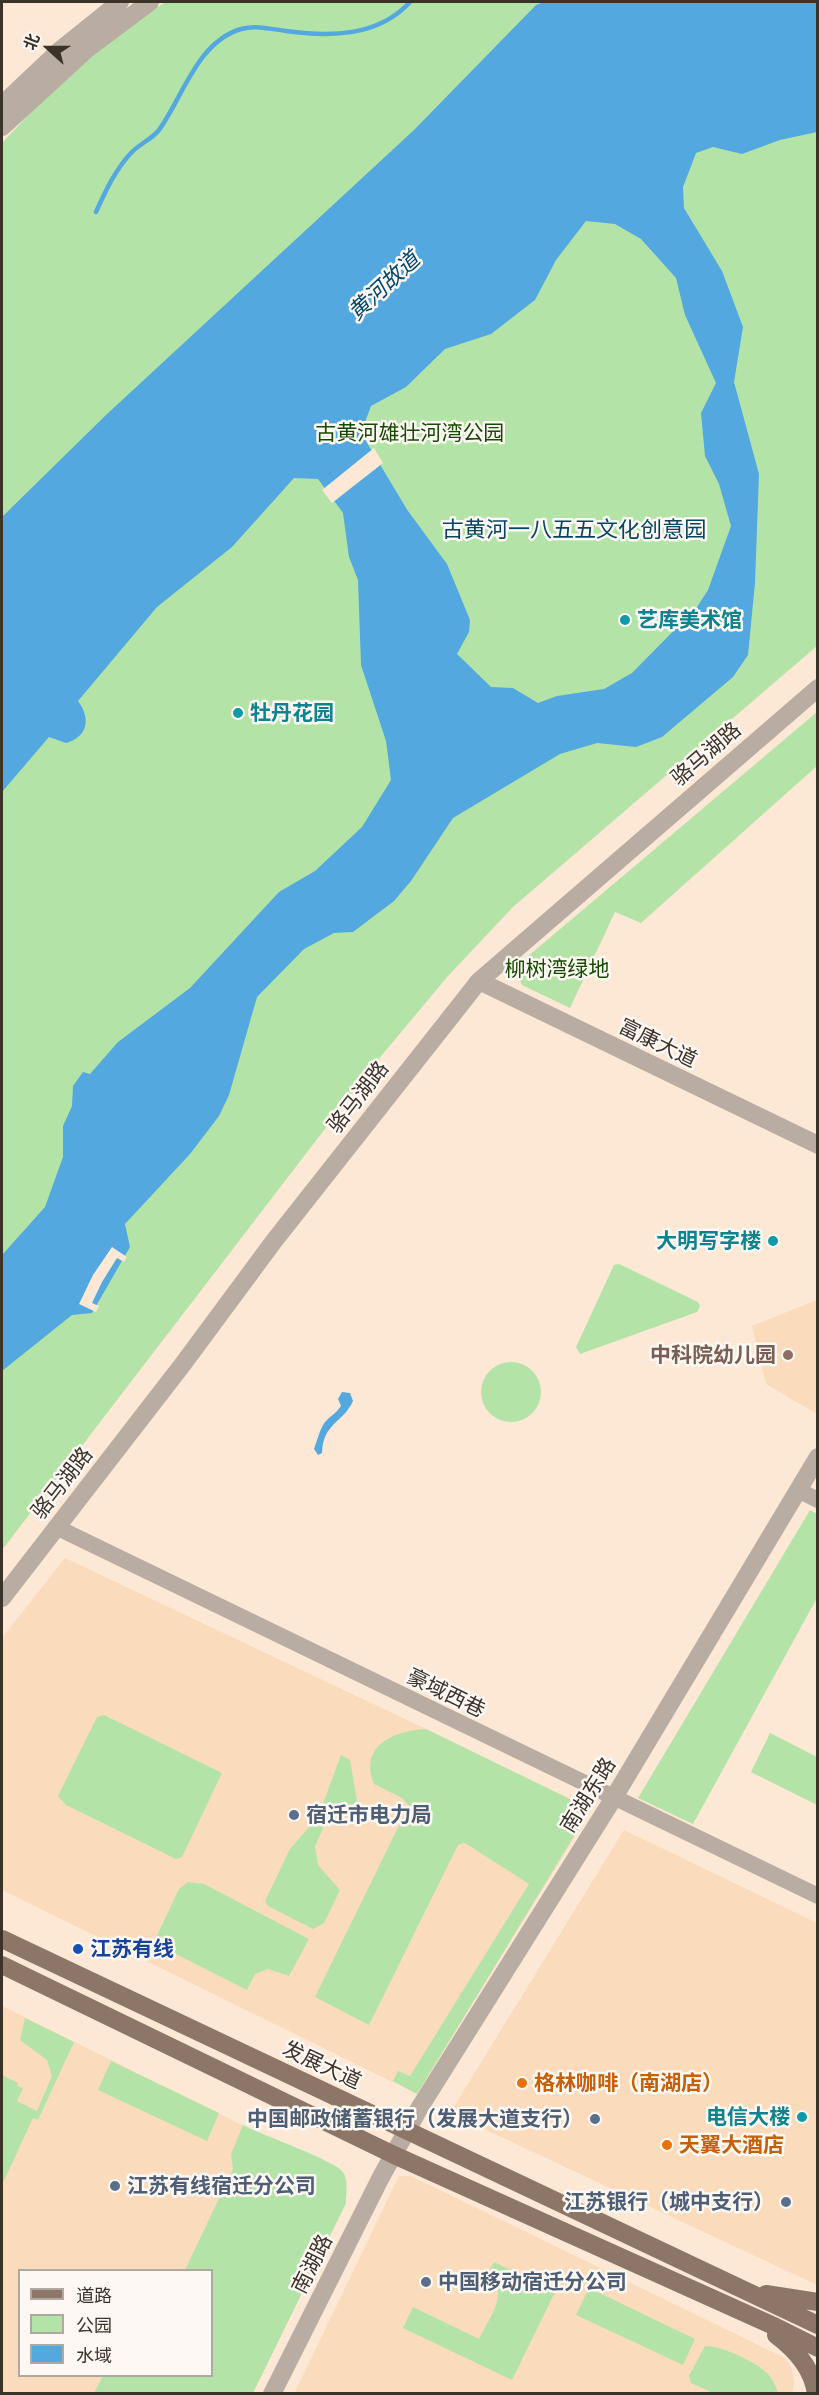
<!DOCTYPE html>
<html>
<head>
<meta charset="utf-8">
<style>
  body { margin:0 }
  #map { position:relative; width:819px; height:2395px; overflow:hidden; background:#fce8d4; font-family:Barlow,"Noto Sans SC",sans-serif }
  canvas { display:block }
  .frame { position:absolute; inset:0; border:3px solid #3b3228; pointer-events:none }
  .legend { position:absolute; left:18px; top:2269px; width:195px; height:108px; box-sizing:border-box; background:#fdf8f3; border:2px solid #afa9a2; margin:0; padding:8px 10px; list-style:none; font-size:18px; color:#3b3228 }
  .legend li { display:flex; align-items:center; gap:12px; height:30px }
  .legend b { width:30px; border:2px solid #afa9a2 }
  .north { position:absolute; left:18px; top:18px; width:60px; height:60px; -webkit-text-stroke:4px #fdf8f3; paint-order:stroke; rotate:291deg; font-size:16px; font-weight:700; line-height:24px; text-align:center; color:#3b3228 }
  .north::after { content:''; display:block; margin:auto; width:21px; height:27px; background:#3b3228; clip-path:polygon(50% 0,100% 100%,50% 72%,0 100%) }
</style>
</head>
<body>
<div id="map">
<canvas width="819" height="2395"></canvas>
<div class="frame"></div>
<ul class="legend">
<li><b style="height:8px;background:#8d7667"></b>道路</li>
<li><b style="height:16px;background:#b4e3a8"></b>公园</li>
<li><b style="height:16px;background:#53a8df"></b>水域</li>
</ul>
<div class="north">北</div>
</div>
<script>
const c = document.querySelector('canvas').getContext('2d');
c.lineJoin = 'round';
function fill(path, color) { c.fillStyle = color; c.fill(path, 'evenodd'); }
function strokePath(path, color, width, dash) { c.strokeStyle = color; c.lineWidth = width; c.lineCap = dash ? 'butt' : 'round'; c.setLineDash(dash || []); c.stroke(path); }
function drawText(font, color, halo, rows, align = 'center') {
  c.font = font + ' Barlow,"Noto Sans SC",sans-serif'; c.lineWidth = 5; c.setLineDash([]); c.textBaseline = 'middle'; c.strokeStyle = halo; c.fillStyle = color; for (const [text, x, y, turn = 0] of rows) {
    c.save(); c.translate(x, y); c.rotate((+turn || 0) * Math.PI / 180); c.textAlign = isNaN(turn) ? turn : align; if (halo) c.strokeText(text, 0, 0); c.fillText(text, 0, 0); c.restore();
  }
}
fill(new Path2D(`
  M 817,1300 L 817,1414 L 766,1384 L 752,1326 Z
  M 65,1558 L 426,1729 L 574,1801 L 580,1808 L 585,1818 L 582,1825 L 417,2094 L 2,1890 L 2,1638 Z
  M 624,1830 L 817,1923 L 817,2285 L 450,2113 Z
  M 2,2006 L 250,2129 L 342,2171 L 346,2179 L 346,2203 L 253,2393 L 2,2393 ZM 20,2270 L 212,2270 L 212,2376 L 20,2376 Z
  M 399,2176 L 411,2176 L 783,2357 L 791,2366 L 794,2382 L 792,2394 L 294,2394 Z`), '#fadbbc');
fill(new Path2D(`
  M 165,2 L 817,2 L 817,646 L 513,907 L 448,976 L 377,1061 L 2,1550 L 2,143 L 71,70 Z
  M 817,712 L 817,766 L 641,923 L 615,912 L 570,1008 L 522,985 L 514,968 Z
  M 619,1264 L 698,1302 L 700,1306 L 697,1312 L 580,1354 L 576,1347 L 614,1265 Z
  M481 1392a30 30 0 1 1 60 0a30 30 0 1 1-60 0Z
  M 810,1510 L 817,1514 L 817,1598 L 693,1824 L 638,1798 Z
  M 104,1715 L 222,1773 L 182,1857 L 176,1859 L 66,1805 L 58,1796 L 97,1717 Z
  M 426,1729 L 574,1801 L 585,1818 L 417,2094 L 393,2081 L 398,2071 L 410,2076 L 529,1884 L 465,1843 L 458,1845 L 369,2025 L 315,1997 L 409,1805 L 402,1798 L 374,1784 C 359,1744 395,1731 426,1729 Z
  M 770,1733 L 817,1757 L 817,1805 L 751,1772 Z
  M 341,1755 L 350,1760 L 357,1801 L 355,1805 L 338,1810 L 327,1819 L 315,1846 L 318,1865 L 340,1890 L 324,1923 L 313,1929 L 268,1906 L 265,1901 L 290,1849 L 318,1817 Z
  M 188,1882 L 204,1884 L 309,1939 L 289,1976 L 268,1969 L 255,1974 L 247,1990 L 158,1945 L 155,1940 L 179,1889 Z
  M 25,2018 L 74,2042 L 38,2120 L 33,2118 L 2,2185 L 2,2075 L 18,2083 L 17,2086 L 23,2088 L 17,2101 L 37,2111 L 52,2076 L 47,2060 L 20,2040 Z
  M 111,2061 L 219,2113 L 207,2141 L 98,2090 Z
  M 243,2125 C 262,2135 331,2159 342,2171 C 349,2178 346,2194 346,2203 L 253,2393 L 94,2393 L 103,2376 L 212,2376 L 212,2270 L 185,2270 L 233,2169 L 231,2154 Z
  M 494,2262 L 555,2292 L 512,2380 L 403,2328 L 413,2307 L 479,2339 C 490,2317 510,2292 489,2272 Z
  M 589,2288 L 695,2339 L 683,2365 L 576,2315 Z
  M 705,2346 C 720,2345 756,2362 767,2373 C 772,2378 776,2386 778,2393 L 713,2393 L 691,2383 L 689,2376 Z`), '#b4e3a8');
fill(new Path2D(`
  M 544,2 L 817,2 L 817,132 L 780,140 L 742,154 L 713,147 L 696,153 L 683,187 L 684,208 L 722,271 L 743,327 L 734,382 L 759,474 L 755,583 L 748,655 L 733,677 L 662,737 L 636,747 L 597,743 L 560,754 L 453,818 L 411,881 L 394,901 L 353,932 L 334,933 L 304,949 L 257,997 L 229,1095 L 219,1116 L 190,1154 L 125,1224 L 130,1247 L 92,1313 L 72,1315 L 2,1371 L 2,1255 L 45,1207 L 63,1157 L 63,1126 L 72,1106 L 73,1086 L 83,1072 L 90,1074 L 118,1042 L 190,988 L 279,892 L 315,871 L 362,827 L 391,780 L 386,741 L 361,665 L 358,580 L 349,557 L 343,513 L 318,479 L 294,478 L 232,547 L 157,607 L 78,701 C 91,718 88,737 66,743 L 49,737 L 2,792 L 2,517 L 106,415 L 414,130 L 536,5 ZM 586,221 L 615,224 L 641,239 L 676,278 L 685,315 L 716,383 L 701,413 L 705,456 L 719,484 L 731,526 L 708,590 L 697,607 L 632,673 L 604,689 L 557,696 L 538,703 L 513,688 L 491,687 L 457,654 L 469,632 L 470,620 L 447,564 L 408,511 L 361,433 L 371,406 L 406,387 L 445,349 L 491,334 L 535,300 L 556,260 Z
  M 342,1392 L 350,1393 L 353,1401 C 343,1423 323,1423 322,1453 L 318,1455 L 314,1449 C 317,1441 319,1432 323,1425 C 328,1417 336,1414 341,1406 L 338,1399 Z`), '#53a8df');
fill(new Path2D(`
  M 374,448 L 383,463 L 332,503 L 322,490 Z
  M 112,1247 L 127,1257 L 124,1262 L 117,1258 L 102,1282 L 92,1303 L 99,1306 L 96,1312 L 79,1304 L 93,1275 Z`), '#fce8d4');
strokePath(new Path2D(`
  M 96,212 C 105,192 115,170 131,153 C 139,144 151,140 159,130 C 183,97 197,42 241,29 C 256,25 271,29 286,31 C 330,37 378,37 410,2`), '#53a8df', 4.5);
strokePath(new Path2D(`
  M 798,1490 L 818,1500
  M 56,1527 L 818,1896`), '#b9aca3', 16);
strokePath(new Path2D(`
  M 2,105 L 59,51 L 120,2
  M 2,127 L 87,49 L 150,2
  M 479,981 L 818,1145
  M 2,1598 L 183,1364 L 274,1241 L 479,981 L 818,688
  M 272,2394 L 381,2177 L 420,2107 L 613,1799 L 818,1457`), '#b9aca3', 18);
strokePath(new Path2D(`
  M 2,1939 L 818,2325
  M 2,1965 L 394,2155 L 776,2327 L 818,2348
  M 766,2294 L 818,2302
  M 776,2335 C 796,2350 813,2369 816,2394`), '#8d7667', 18);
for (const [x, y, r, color] of [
  [625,620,6,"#0f9aa8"],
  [238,713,6,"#0f9aa8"],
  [773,1241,6,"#0f9aa8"],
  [788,1355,6,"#8d6e63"],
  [294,1815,6,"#5c6f8a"],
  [78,1949,6,"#1a4fb4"],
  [522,2083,6,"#e8710a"],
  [802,2117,6,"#0f9aa8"],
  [595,2119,6,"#5c6f8a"],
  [667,2145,6,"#e8710a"],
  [115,2186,6,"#5c6f8a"],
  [786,2202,6,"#5c6f8a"],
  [426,2282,6,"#5c6f8a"]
]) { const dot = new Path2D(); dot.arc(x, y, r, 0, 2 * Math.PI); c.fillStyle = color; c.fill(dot); strokePath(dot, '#fdf8f3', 2); }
drawText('21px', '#144b00', '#fdf8f3', [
  ["古黄河雄壮河湾公园",410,433],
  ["柳树湾绿地",557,969]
]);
drawText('bold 21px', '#0d838f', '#fdf8f3', [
  ["艺库美术馆",637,620],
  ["牡丹花园",250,713],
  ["大明写字楼",761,1241,"right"],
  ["电信大楼",790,2117,"right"]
], 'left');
drawText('21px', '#3b3228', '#fdf8f3', [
  ["骆马湖路",706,754,-41],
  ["富康大道",658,1043,26],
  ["骆马湖路",358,1097,-52],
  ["骆马湖路",62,1483,-52],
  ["豪域西巷",446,1693,26],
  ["南湖东路",588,1795,-58],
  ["发展大道",322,2065,25],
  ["南湖路",312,2264,-63]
]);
drawText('bold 21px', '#785e54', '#fdf8f3', [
  ["中科院幼儿园",776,1355]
], 'right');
drawText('bold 21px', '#4e5e75', '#fdf8f3', [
  ["宿迁市电力局",306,1815],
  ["中国邮政储蓄银行（发展大道支行）",583,2119,"right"],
  ["江苏有线宿迁分公司",127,2186],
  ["江苏银行（城中支行）",774,2202,"right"],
  ["中国移动宿迁分公司",438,2282]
], 'left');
drawText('bold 21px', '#164399', '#fdf8f3', [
  ["江苏有线",90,1949]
], 'left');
drawText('bold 21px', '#c56008', '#fdf8f3', [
  ["格林咖啡（南湖店）",534,2083],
  ["天翼大酒店",679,2145]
], 'left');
drawText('italic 22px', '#00466b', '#fdf8f3', [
  ["黄河故道",384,286,-43]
]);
drawText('22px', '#064464', '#fdf8f3', [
  ["古黄河一八五五文化创意园",574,530]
]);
</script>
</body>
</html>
